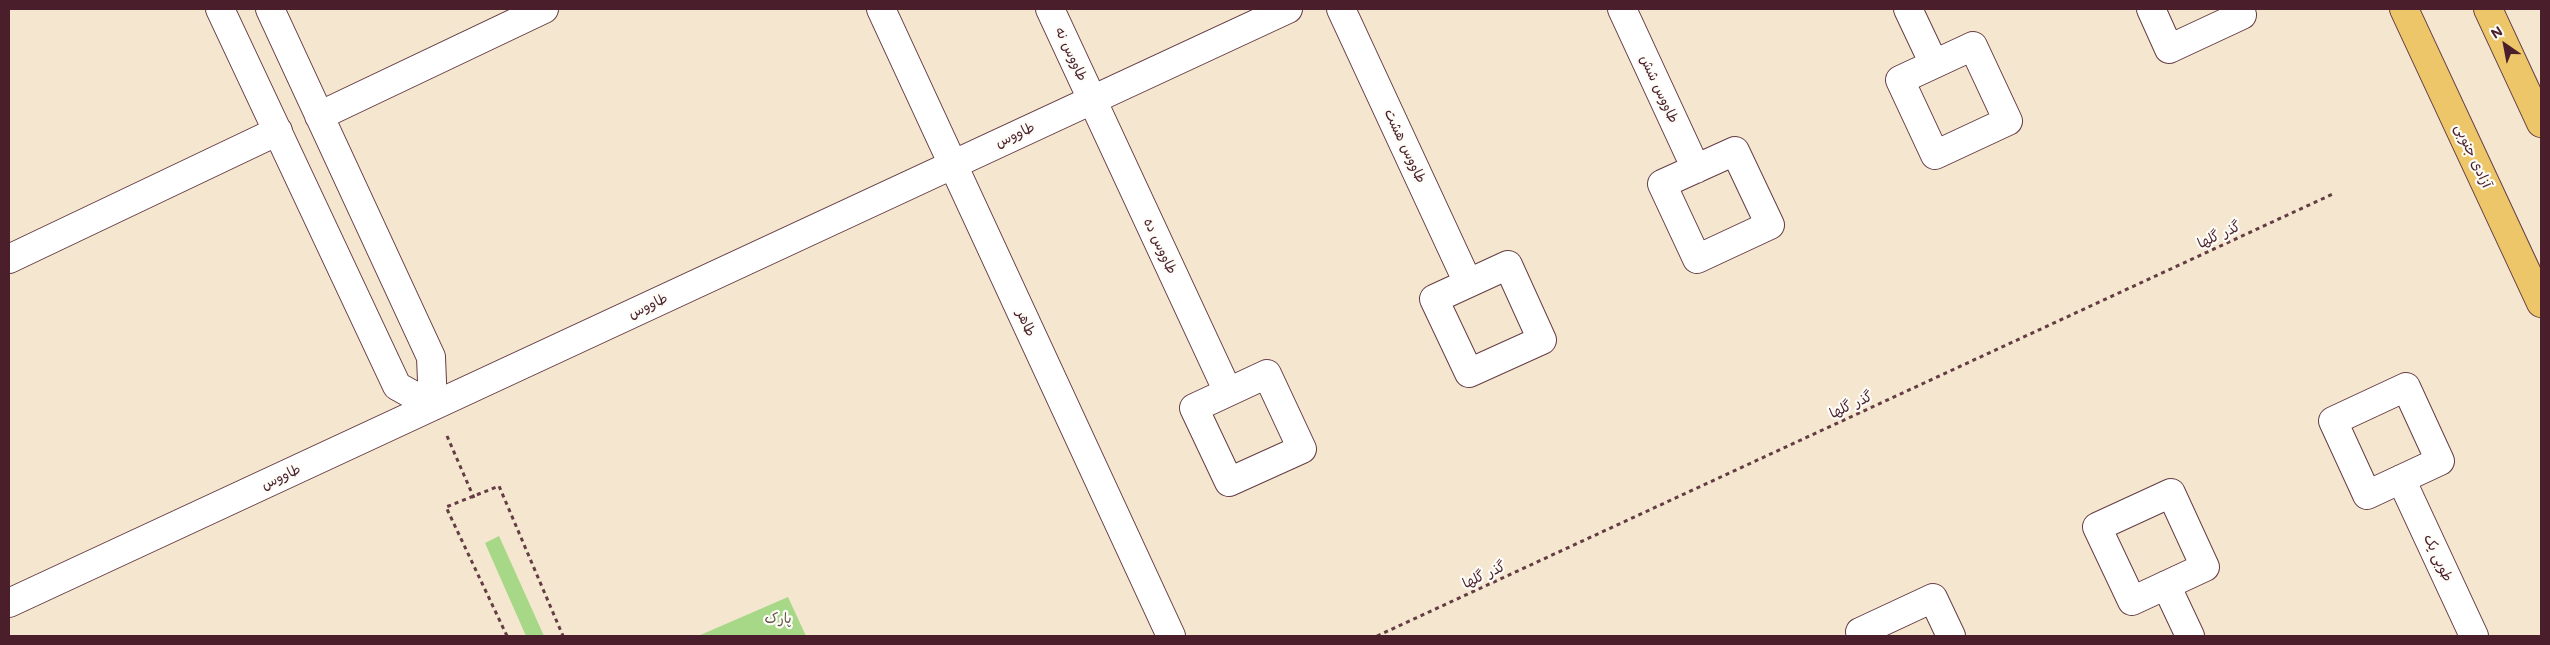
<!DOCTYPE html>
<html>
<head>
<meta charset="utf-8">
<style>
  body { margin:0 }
  #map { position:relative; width:2550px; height:645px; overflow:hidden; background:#f5e6cf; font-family:Mali,sans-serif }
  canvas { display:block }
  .frame { position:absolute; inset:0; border:10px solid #4a1f2b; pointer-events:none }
  .north { position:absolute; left:2480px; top:20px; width:50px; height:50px; -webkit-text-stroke:4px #fdfcf7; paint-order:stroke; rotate:327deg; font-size:14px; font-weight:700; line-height:20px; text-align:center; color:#4a1f2b }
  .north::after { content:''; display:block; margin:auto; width:18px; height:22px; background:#4a1f2b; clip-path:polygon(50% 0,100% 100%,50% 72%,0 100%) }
</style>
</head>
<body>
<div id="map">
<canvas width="2550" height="645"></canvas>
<div class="frame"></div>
<div class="north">N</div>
</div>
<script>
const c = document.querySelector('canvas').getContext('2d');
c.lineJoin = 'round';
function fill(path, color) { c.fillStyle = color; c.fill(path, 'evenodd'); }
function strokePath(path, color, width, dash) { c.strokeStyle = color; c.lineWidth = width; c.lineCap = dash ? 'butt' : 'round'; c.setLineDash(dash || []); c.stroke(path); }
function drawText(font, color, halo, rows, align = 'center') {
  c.font = font + ' Mali,"Playpen Sans Arabic",sans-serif'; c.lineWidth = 4.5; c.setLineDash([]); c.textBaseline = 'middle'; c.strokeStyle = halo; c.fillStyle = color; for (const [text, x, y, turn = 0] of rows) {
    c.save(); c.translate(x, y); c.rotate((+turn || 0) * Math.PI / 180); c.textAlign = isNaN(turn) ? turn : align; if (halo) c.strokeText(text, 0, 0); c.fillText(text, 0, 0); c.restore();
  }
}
fill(new Path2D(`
  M 499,536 L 544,636 L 526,636 L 485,543 Z
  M 788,597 L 806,636 L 698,636 Z`), '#a7d887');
const minor = new Path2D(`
  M 220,9 L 397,386 L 433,406
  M 270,9 L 431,357 L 433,406
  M 881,9 L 1171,636
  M 1050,9 L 1228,392
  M 1341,9 L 1468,283
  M 1622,9 L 1696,169
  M 1908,9 L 1934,64
  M 2151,9 L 2169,49 L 2242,15 L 2240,9
  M 1973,46 L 2008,121 L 1935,155 L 1900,80 Z
  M 319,116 L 544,9
  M 1735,151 L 1770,225 L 1697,259 L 1662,184 Z
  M 9,259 L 278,131
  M 1508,265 L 1542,340 L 1469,373 L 1434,299 Z
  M 1267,374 L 1302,449 L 1229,482 L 1194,408 Z
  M 2406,387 L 2440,461 L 2367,495 L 2333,421 Z
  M 2401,479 L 2474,636
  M 2171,493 L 2205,567 L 2132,601 L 2097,527 Z
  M 2166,585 L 2190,636
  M 9,603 L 1288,9
  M 1862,636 L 1860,632 L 1933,598 L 1951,636`);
const major = new Path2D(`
  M 2404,9 L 2541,303
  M 2488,9 L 2541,123`);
strokePath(minor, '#643d44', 30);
strokePath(major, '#643d44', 30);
strokePath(new Path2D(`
  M 447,436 L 474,498
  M 507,636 L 446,507 L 499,486 L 563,636
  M 1377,636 L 2335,193`), '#643d44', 3, [4, 4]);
strokePath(minor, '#fff', 28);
strokePath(major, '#ecc669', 28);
drawText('14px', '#4a1f2b', '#fdfcf7', [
  ["طاووس نه",1071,54,65],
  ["طاووس شش",1659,89,65],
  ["طاووس",1015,135,-25],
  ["طاووس هشت",1405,146,65],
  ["آزادی جنوبی",2473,156,65],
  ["گذر گلها",2219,235,-25],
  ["طاووس ده",1160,246,65],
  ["طاووس",648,306,-25],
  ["طاهر",1026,323,65],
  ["گذر گلها",1851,405,-25],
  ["طاووس",281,477,-25],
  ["طوبی یک",2438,558,65],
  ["گذر گلها",1484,575,-25]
]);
drawText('14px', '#665647', '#fdfcf7', [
  ["پارک",778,619]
]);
</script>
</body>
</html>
